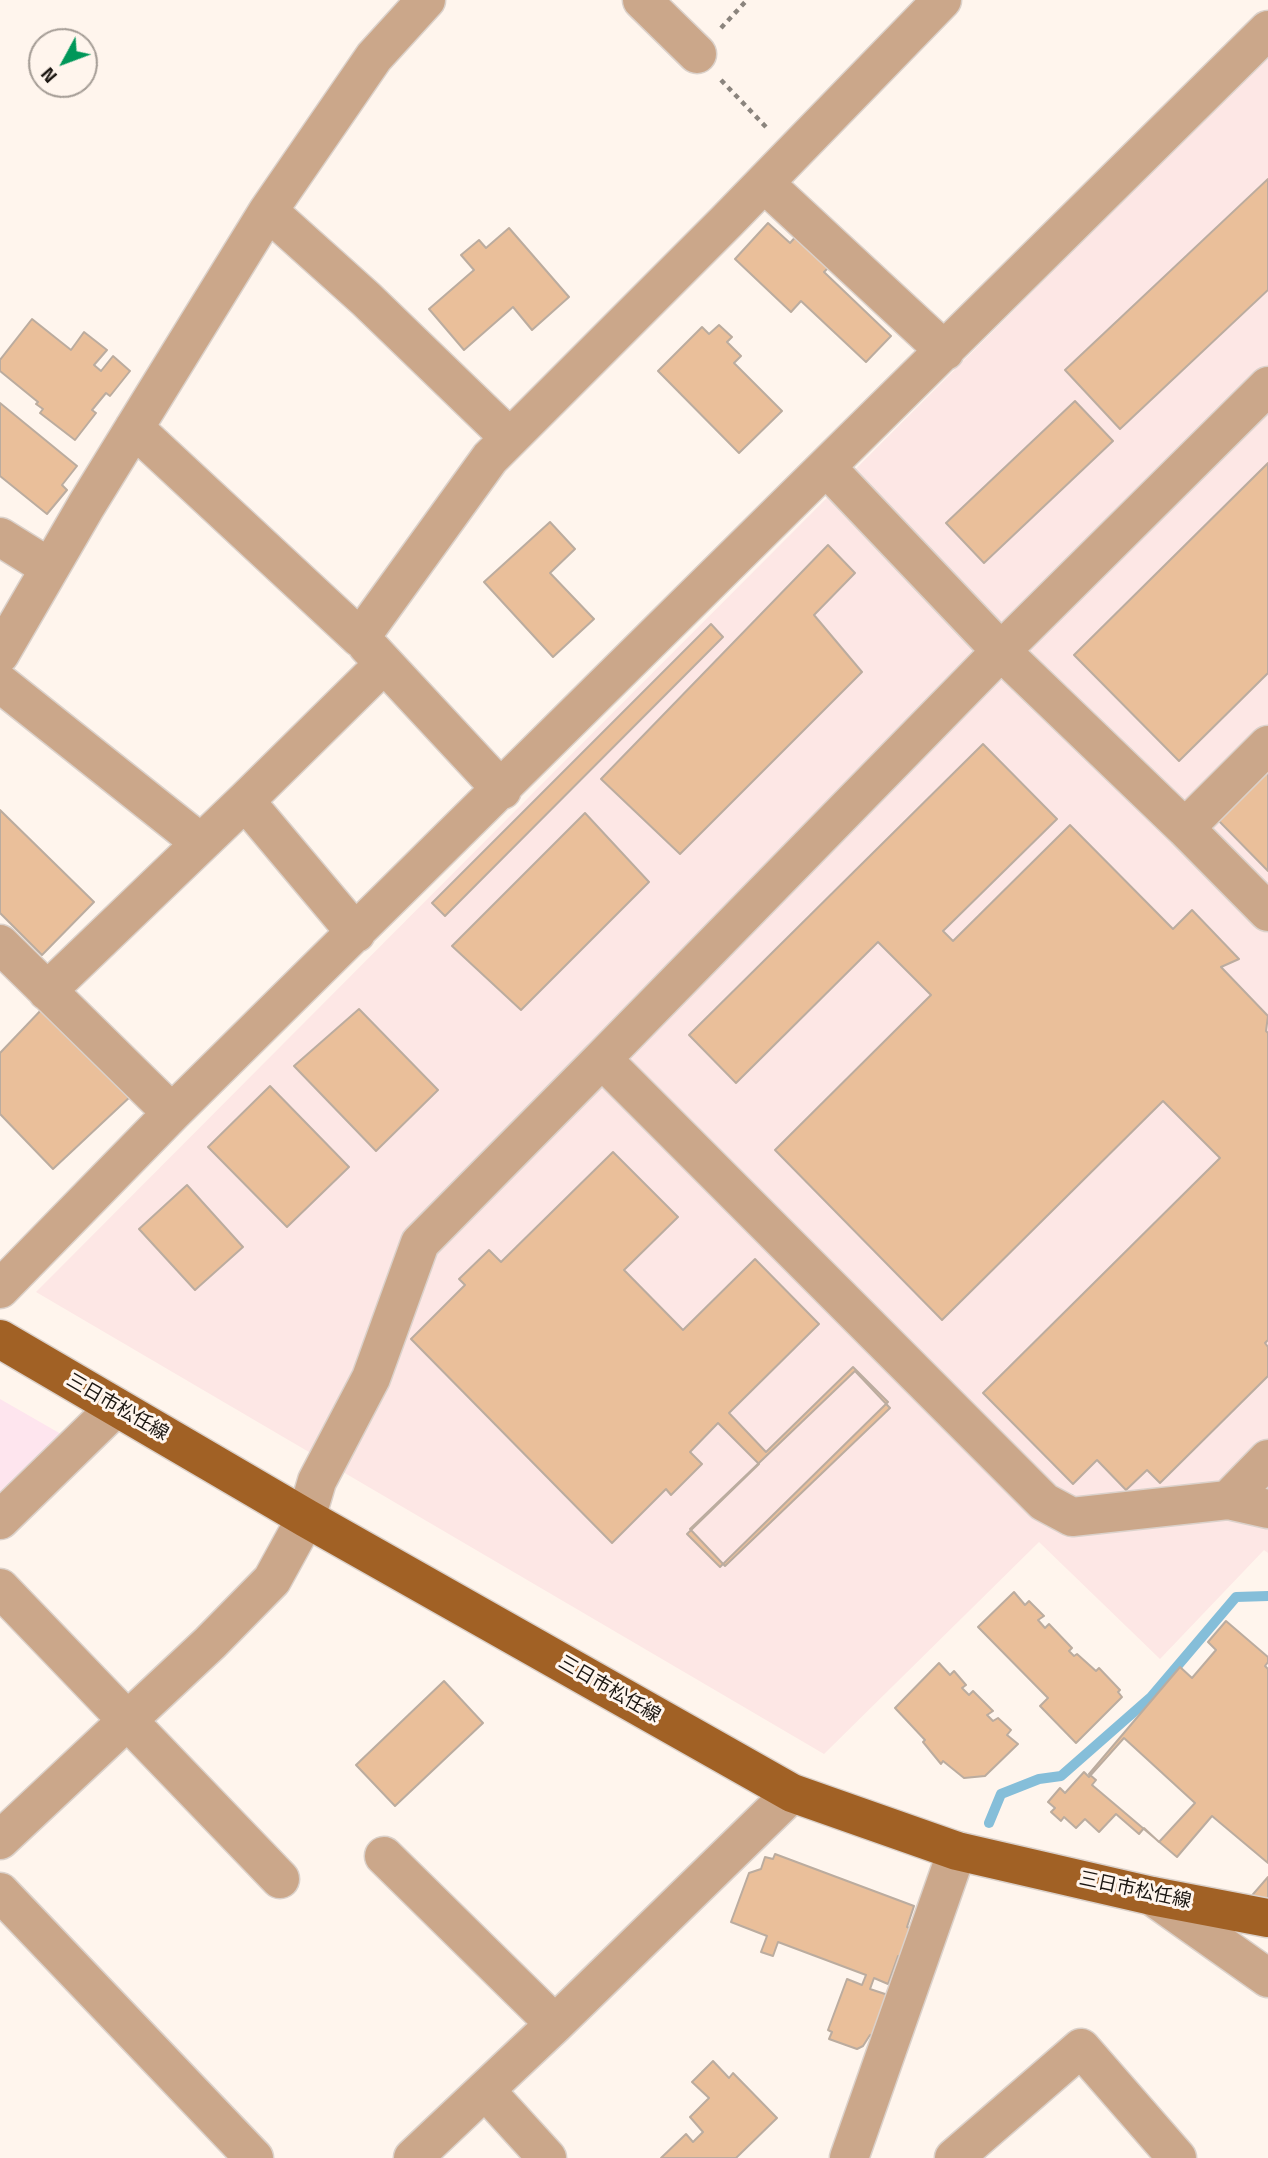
<!DOCTYPE html>
<html>
<head>
<meta charset="utf-8">
<style>
  body { margin:0 }
  #map { position:relative; width:1268px; height:2158px; overflow:hidden; background:#fff5ed; font-family:"Titillium Web",sans-serif }
  canvas { display:block }
  .north { position:absolute; left:28px; top:28px; width:70px; height:70px; box-sizing:border-box; background:#fff5ed; border:2px solid #a49c95; border-radius:50%; rotate:229deg; font-size:19px; font-weight:700; line-height:28px; text-align:center; color:#1b1611 }
  .north::after { content:''; display:block; margin:auto; width:24px; height:32px; background:#009759; clip-path:polygon(50% 0,100% 100%,50% 72%,0 100%) }
</style>
</head>
<body>
<div id="map">
<canvas width="1268" height="2158"></canvas>
<div class="north">N</div>
</div>
<script>
const c = document.querySelector('canvas').getContext('2d');
c.lineJoin = 'round';
function fill(path, color) { c.fillStyle = color; c.fill(path, 'evenodd'); }
function strokePath(path, color, width, dash) { c.strokeStyle = color; c.lineWidth = width; c.lineCap = dash ? 'butt' : 'round'; c.setLineDash(dash || []); c.stroke(path); }
function drawText(font, color, halo, rows, align = 'center') {
  c.font = font + ' "Titillium Web","Noto Sans JP",sans-serif'; c.lineWidth = 6; c.setLineDash([]); c.textBaseline = 'middle'; c.strokeStyle = halo; c.fillStyle = color; for (const [text, x, y, turn = 0] of rows) {
    c.save(); c.translate(x, y); c.rotate((+turn || 0) * Math.PI / 180); c.textAlign = isNaN(turn) ? turn : align; if (halo) c.strokeText(text, 0, 0); c.fillText(text, 0, 0); c.restore();
  }
}
fill(new Path2D(`
  M 0,1399 L 61,1434 L 0,1494 Z`), '#fee5ee');
fill(new Path2D(`
  M 1268,55 L 1268,1553 L 1264,1550 L 1160,1659 L 1039,1542 L 824,1754 L 36,1292 Z`), '#fde7e5');
strokePath(new Path2D(`
  M 989,1823 L 1001,1794 L 1039,1779 L 1061,1776 L 1151,1697 L 1236,1597 L 1268,1596`), '#85bed9', 10);
const building = new Path2D(`
  M 1268,179 L 1268,290 L 1120,429 L 1065,370 Z
  M 768,223 L 790,243 L 800,232 L 833,263 L 824,272 L 891,336 L 866,362 L 801,301 L 791,312 L 735,259 Z
  M 509,228 L 569,297 L 532,330 L 513,307 L 464,350 L 429,309 L 474,270 L 461,255 L 479,240 L 486,248 Z
  M 32,319 L 71,350 L 84,332 L 107,350 L 94,365 L 101,371 L 113,356 L 130,371 L 110,396 L 106,393 L 92,410 L 96,413 L 75,440 L 40,413 L 43,409 L 36,404 L 38,402 L 0,371 L 0,360 Z
  M 719,325 L 732,337 L 727,342 L 741,356 L 734,363 L 782,411 L 739,453 L 658,371 L 702,327 L 709,334 Z
  M 1075,401 L 1113,441 L 984,563 L 946,523 Z
  M 0,403 L 77,466 L 62,485 L 67,490 L 47,514 L 0,476 Z
  M 1268,463 L 1268,673 L 1179,761 L 1074,655 Z
  M 550,522 L 575,549 L 550,573 L 594,619 L 553,657 L 484,582 Z
  M 828,545 L 855,573 L 814,615 L 862,672 L 680,854 L 601,779 Z
  M 711,624 L 723,637 L 445,916 L 432,903 Z
  M 983,744 L 1057,819 L 943,931 L 953,941 L 1070,825 L 1173,929 L 1192,910 L 1239,959 L 1221,967 L 1268,1016 L 1266,1031 L 1268,1033 L 1268,1340 L 1265,1343 L 1268,1347 L 1268,1376 L 1160,1483 L 1147,1470 L 1126,1490 L 1097,1460 L 1073,1484 L 983,1393 L 1220,1158 L 1163,1101 L 942,1320 L 775,1150 L 931,995 L 878,942 L 736,1083 L 689,1035 Z
  M 1268,769 L 1268,871 L 1217,819 Z
  M 0,810 L 94,902 L 42,955 L 0,913 Z
  M 585,813 L 649,882 L 521,1010 L 452,946 Z
  M 43,1008 L 132,1095 L 53,1169 L 0,1114 L 0,1053 Z
  M 359,1009 L 438,1090 L 376,1151 L 294,1066 Z
  M 270,1086 L 349,1167 L 287,1227 L 208,1147 Z
  M 613,1152 L 678,1217 L 624,1270 L 683,1330 L 755,1259 L 819,1324 L 729,1413 L 766,1452 L 853,1367 L 888,1402 L 720,1567 L 687,1534 L 759,1464 L 718,1423 L 690,1452 L 702,1464 L 671,1495 L 666,1489 L 612,1543 L 411,1339 L 465,1285 L 459,1279 L 489,1250 L 501,1262 Z
  M 187,1185 L 243,1247 L 195,1290 L 139,1229 Z
  M 855,1371 L 890,1408 L 725,1566 L 690,1529 Z
  M 1014,1592 L 1025,1605 L 1029,1601 L 1044,1616 L 1038,1620 L 1045,1628 L 1049,1624 L 1072,1648 L 1069,1651 L 1074,1656 L 1077,1654 L 1096,1671 L 1099,1668 L 1120,1690 L 1118,1692 L 1122,1697 L 1076,1743 L 1040,1706 L 1048,1698 L 978,1627 Z
  M 1226,1621 L 1268,1657 L 1268,1662 L 1265,1666 L 1268,1669 L 1268,1863 L 1212,1816 L 1177,1857 L 1092,1785 L 1096,1780 L 1089,1774 L 1180,1667 L 1192,1678 L 1216,1650 L 1208,1642 Z
  M 939,1663 L 950,1675 L 954,1671 L 966,1685 L 962,1688 L 969,1695 L 973,1691 L 993,1711 L 987,1715 L 993,1721 L 998,1718 L 1011,1730 L 1007,1735 L 1018,1744 L 985,1776 L 964,1778 L 943,1761 L 941,1764 L 923,1742 L 925,1740 L 895,1708 Z
  M 444,1681 L 483,1723 L 395,1806 L 356,1765 Z
  M 1124,1738 L 1195,1803 L 1159,1842 L 1144,1828 L 1139,1834 L 1116,1814 L 1099,1832 L 1085,1819 L 1076,1828 L 1064,1817 L 1061,1821 L 1051,1812 L 1055,1808 L 1048,1802 L 1060,1788 L 1065,1793 L 1084,1772 L 1089,1777 Z
  M 775,1854 L 914,1906 L 907,1927 L 913,1929 L 902,1957 L 898,1956 L 888,1984 L 874,1978 L 870,1989 L 888,1995 L 873,2036 L 870,2035 L 863,2046 L 857,2049 L 829,2039 L 832,2032 L 828,2030 L 847,1979 L 862,1985 L 866,1975 L 778,1942 L 773,1956 L 761,1952 L 767,1936 L 731,1922 L 749,1873 L 761,1869 L 765,1857 L 773,1859 Z
  M 1268,1877 L 1268,1926 L 1242,1907 Z
  M 713,2061 L 729,2078 L 733,2073 L 777,2118 L 736,2158 L 661,2158 L 686,2134 L 693,2142 L 703,2132 L 690,2117 L 709,2098 L 692,2082 Z`);
fill(building, '#eabf9a');
strokePath(building, '#bbac9f', 2);
const minor = new Path2D(`
  M 642,0 L 697,54
  M 764,183 L 945,351
  M 268,211 L 366,299 L 510,438
  M 134,428 L 360,638 L 490,458 L 726,222 L 942,0
  M 827,468 L 1001,651 L 1268,386
  M 0,537 L 50,568
  M 367,645 L 502,790
  M 0,654 L 86,506 L 268,211 L 374,57 L 426,0
  M 0,683 L 201,843
  M 1185,828 L 1268,745
  M 1268,912 L 1185,828 L 1001,651 L 602,1059 L 1044,1502 L 1072,1517 L 1228,1500 L 1268,1509
  M 356,933 L 245,801 L 384,664
  M 0,944 L 172,1113
  M 47,991 L 245,801
  M 0,1289 L 172,1113 L 1268,30
  M 1228,1500 L 1268,1459
  M 0,1520 L 116,1407
  M 0,1588 L 280,1879
  M 0,1840 L 210,1643 L 272,1580 L 306,1518 L 317,1481 L 371,1378 L 420,1243 L 602,1059
  M 384,1856 L 555,2024
  M 0,1892 L 254,2158
  M 1152,1896 L 1268,1978
  M 485,2090 L 547,2158
  M 413,2158 L 555,2024 L 792,1793
  M 849,2158 L 957,1851
  M 954,2158 L 1081,2048 L 1177,2158`);
const major = new Path2D(`
  M 0,1339 L 306,1518 L 792,1793 L 957,1851 L 1152,1896 L 1268,1918`);
strokePath(minor, '#dbd1ca', 41);
strokePath(major, '#dbd1ca', 41);
strokePath(new Path2D(`
  M 721,28 L 747,0
  M 721,80 L 766,127`), '#8b847d', 4.5, [5, 5]);
strokePath(minor, '#cba78a', 38);
strokePath(major, '#a16125', 38);
drawText('19px', '#1b1611', '#fff5ed', [
  ["三日市松任線",117,1408,30],
  ["三日市松任線",609,1690,30],
  ["三日市松任線",1135,1891,12]
]);
</script>
</body>
</html>
